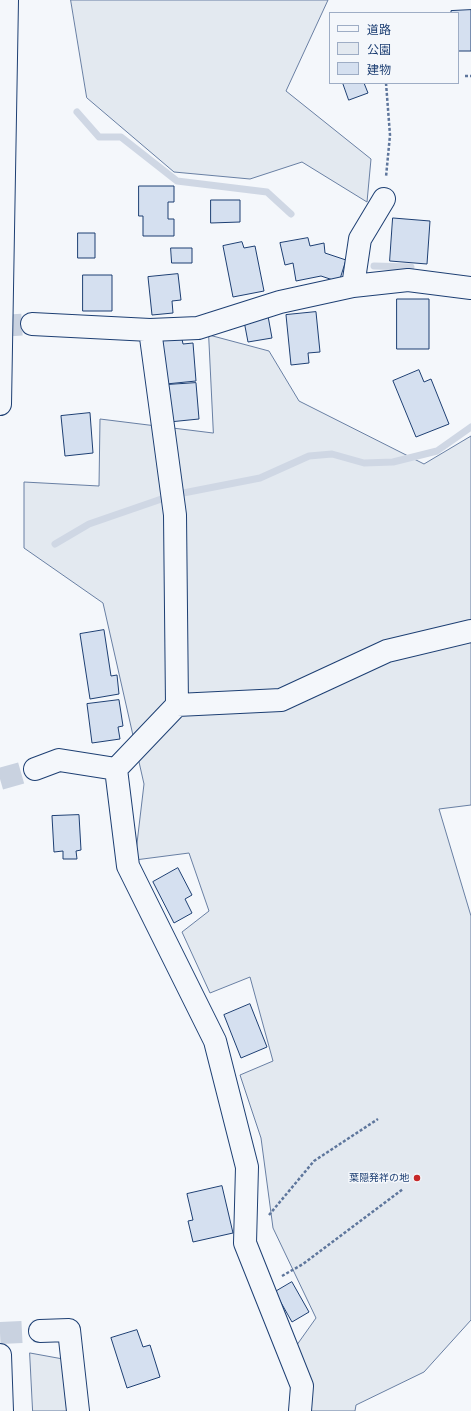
<!DOCTYPE html>
<html>
<head>
<meta charset="utf-8">
<style>
  body { margin:0 }
  #map { position:relative; width:471px; height:1411px; overflow:hidden; background:#f4f7fb; font-family:"IBM Plex Serif","Noto Sans JP",serif }
  canvas { display:block }
  .legend { position:absolute; left:329px; top:12px; width:130px; height:72px; box-sizing:border-box; background:#f4f7fb; border:1px solid #9eadc5; margin:0; padding:5px 7px; list-style:none; font-size:12px; color:#1d3f73 }
  .legend li { display:flex; align-items:center; gap:8px; height:20px }
  .legend b { width:20px; border:1px solid #9eadc5 }
</style>
</head>
<body>
<div id="map">
<canvas width="471" height="1411"></canvas>
<ul class="legend">
<li><b style="height:5px;background:#f4f7fb"></b>道路</li>
<li><b style="height:11px;background:#e3e9f0"></b>公園</li>
<li><b style="height:11px;background:#d5e0f0"></b>建物</li>
</ul>
</div>
<script>
const c = document.querySelector('canvas').getContext('2d');
c.lineJoin = 'round';
function fill(path, color) { c.fillStyle = color; c.fill(path, 'evenodd'); }
function strokePath(path, color, width, dash) { c.strokeStyle = color; c.lineWidth = width; c.lineCap = dash ? 'butt' : 'round'; c.setLineDash(dash || []); c.stroke(path); }
function drawText(font, color, halo, rows, align = 'center') {
  c.font = font + ' "IBM Plex Serif","Noto Sans JP",serif'; c.lineWidth = 3; c.setLineDash([]); c.textBaseline = 'middle'; c.strokeStyle = halo; c.fillStyle = color; for (const [text, x, y, turn = 0] of rows) {
    c.save(); c.translate(x, y); c.rotate((+turn || 0) * Math.PI / 180); c.textAlign = isNaN(turn) ? turn : align; if (halo) c.strokeText(text, 0, 0); c.fillText(text, 0, 0); c.restore();
  }
}
const green = new Path2D(`
  M 71,0 L 328,0 L 286,91 L 371,159 L 367,202 L 302,162 L 250,179 L 174,172 L 87,98 Z
  M 209,335 L 269,351 L 299,401 L 424,464 L 471,436 L 471,805 L 439,809 L 471,916 L 471,1320 L 424,1372 L 356,1405 L 355,1411 L 300,1411 L 289,1356 L 316,1318 L 273,1228 L 261,1138 L 240,1075 L 273,1061 L 250,977 L 210,993 L 182,932 L 209,911 L 189,853 L 135,860 L 144,784 L 103,603 L 24,548 L 24,482 L 99,486 L 100,419 L 213,433 Z
  M 30,1353 L 63,1359 L 68,1411 L 33,1411 Z`);
fill(green, '#e3e9f0');
strokePath(green, '#687fa3', 1);
strokePath(new Path2D(`
  M 77,112 L 99,137 L 121,137 L 177,181 L 267,192 L 291,214
  M 374,266 L 411,267
  M 55,544 L 89,524 L 173,495 L 260,478 L 309,456 L 332,454 L 364,463 L 393,462 L 437,451 L 471,427`), '#cfd7e4', 7);
const building = new Path2D(`
  M 471,10 L 471,51 L 458,51 L 458,13 L 451,13 L 451,11 Z
  M 343,83 L 364,83 L 368,93 L 349,100 Z
  M 139,186 L 174,186 L 174,202 L 168,202 L 168,219 L 174,219 L 174,236 L 143,236 L 143,216 L 139,216 Z
  M 211,200 L 240,200 L 240,222 L 211,223 Z
  M 393,218 L 430,221 L 427,264 L 390,261 Z
  M 78,233 L 95,233 L 95,258 L 78,258 Z
  M 308,238 L 310,246 L 324,243 L 325,253 L 346,260 L 339,282 L 321,276 L 296,281 L 293,263 L 285,265 L 280,243 Z
  M 242,242 L 244,248 L 255,246 L 264,291 L 233,297 L 223,246 Z
  M 171,248 L 192,248 L 192,263 L 172,263 Z
  M 178,274 L 181,300 L 172,301 L 173,313 L 152,315 L 148,277 Z
  M 83,275 L 112,275 L 112,311 L 83,311 Z
  M 397,299 L 429,299 L 429,349 L 397,349 Z
  M 316,312 L 320,352 L 308,353 L 309,363 L 291,365 L 286,315 Z
  M 268,316 L 272,338 L 248,342 L 244,321 Z
  M 182,339 L 183,344 L 193,343 L 196,381 L 166,384 L 162,341 Z
  M 419,370 L 424,382 L 431,379 L 449,424 L 416,437 L 393,381 Z
  M 196,383 L 199,419 L 169,422 L 166,385 Z
  M 90,413 L 93,453 L 65,456 L 61,416 Z
  M 104,630 L 111,676 L 117,675 L 119,694 L 90,699 L 80,634 Z
  M 119,700 L 123,726 L 118,727 L 120,739 L 92,743 L 87,704 Z
  M 79,815 L 81,850 L 76,851 L 77,859 L 63,859 L 63,851 L 54,852 L 52,816 Z
  M 178,868 L 192,895 L 185,899 L 192,913 L 174,923 L 153,882 Z
  M 250,1004 L 267,1047 L 241,1058 L 224,1015 Z
  M 222,1186 L 233,1233 L 193,1242 L 188,1221 L 193,1220 L 187,1194 Z
  M 292,1282 L 309,1312 L 292,1322 L 275,1292 Z
  M 137,1330 L 143,1347 L 150,1345 L 160,1377 L 127,1388 L 111,1338 Z`);
fill(building, '#d5e0f0');
strokePath(building, '#1d3f73', 1);
strokePath(new Path2D(`
  M 0,326 L 32,324
  M 0,779 L 35,769
  M 0,1333 L 40,1331`), '#c9d2e0', 22, [22, 11]);
const minor = new Path2D(`
  M 353,286 L 360,239 L 384,199
  M 32,324 L 150,330 L 198,328 L 280,302 L 353,286 L 408,280 L 471,288
  M 150,330 L 175,515 L 177,705
  M 35,769 L 59,760 L 116,769
  M 116,769 L 128,866 L 215,1041 L 247,1167 L 245,1243 L 302,1386 L 300,1411
  M 116,769 L 177,705 L 281,700 L 387,651 L 471,631
  M 40,1331 L 69,1330 L 78,1411`);
const highway = new Path2D(`
  M 0,404 L 7,0
  M 0,1355 L 2,1411`);
strokePath(minor, '#1d3f73', 24);
strokePath(highway, '#1d3f73', 24);
strokePath(new Path2D(`
  M 465,76 L 471,76
  M 386,83 L 390,135 L 386,177
  M 269,1215 L 314,1161 L 378,1119
  M 282,1276 L 303,1264 L 403,1189`), '#5e769c', 2.5, [3, 2]);
strokePath(minor, '#f4f7fb', 22);
strokePath(highway, '#f4f7fb', 22);
for (const [x, y, r, color] of [
  [417,1178,4,"#c62828"]
]) { const dot = new Path2D(); dot.arc(x, y, r, 0, 2 * Math.PI); c.fillStyle = color; c.fill(dot); strokePath(dot, '#f4f7fb', 1.5); }
drawText('10px', '#1d3f73', '#f4f7fb', [
  ["葉隠発祥の地",409,1178]
], 'right');
</script>
</body>
</html>
